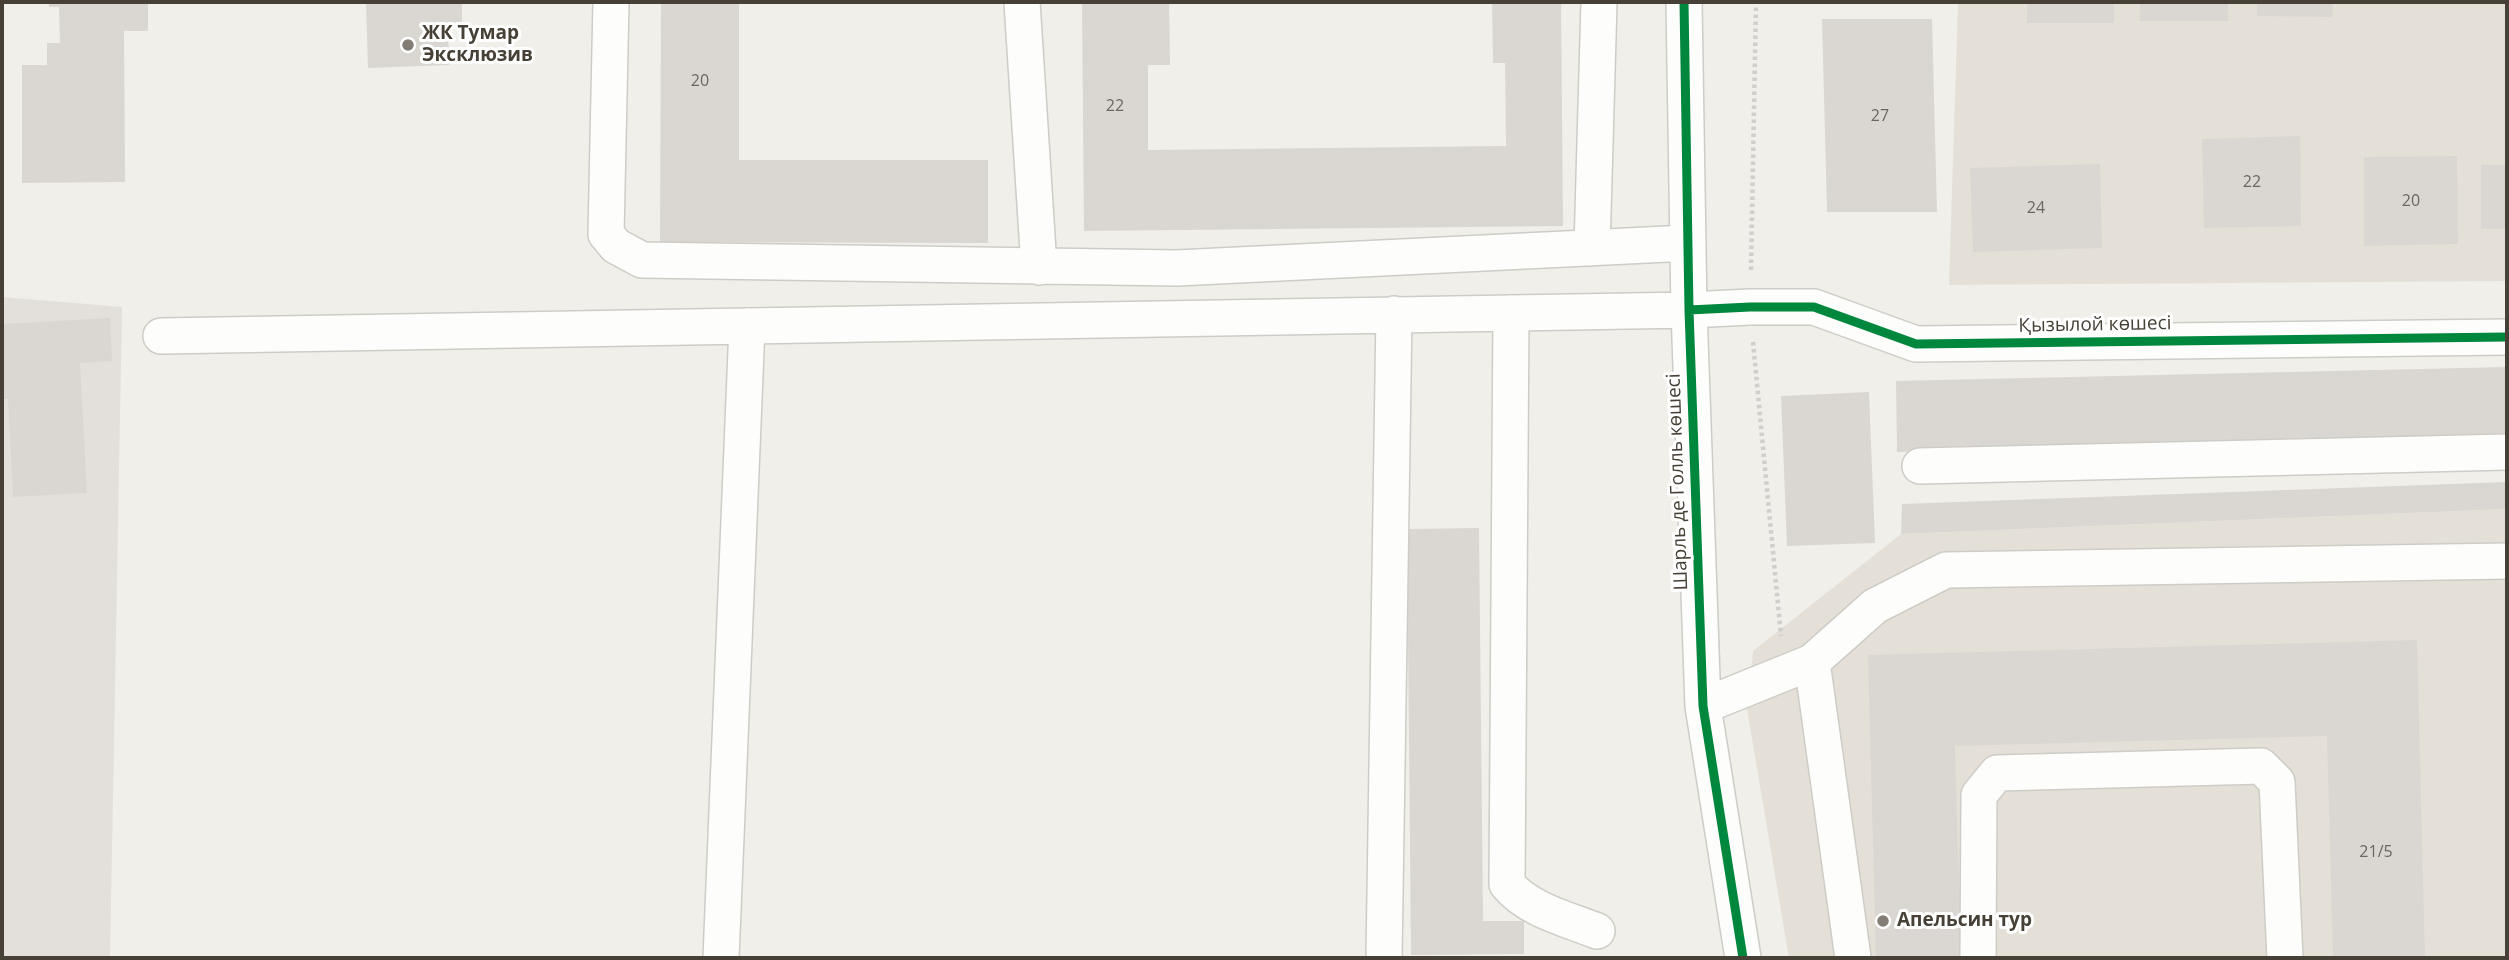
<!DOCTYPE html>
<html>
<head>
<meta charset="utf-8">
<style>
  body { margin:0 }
  #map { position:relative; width:2509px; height:960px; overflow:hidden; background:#f0efea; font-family:"Open Sans",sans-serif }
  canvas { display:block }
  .frame { position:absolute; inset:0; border:4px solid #464036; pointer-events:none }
</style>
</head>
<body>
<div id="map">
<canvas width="2509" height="960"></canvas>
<div class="frame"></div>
</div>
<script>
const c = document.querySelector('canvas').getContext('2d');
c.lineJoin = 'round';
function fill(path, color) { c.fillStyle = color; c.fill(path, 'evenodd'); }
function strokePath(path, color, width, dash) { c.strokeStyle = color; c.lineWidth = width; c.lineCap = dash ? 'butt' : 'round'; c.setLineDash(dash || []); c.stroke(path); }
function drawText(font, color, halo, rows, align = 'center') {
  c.font = font + ' "Open Sans",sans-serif'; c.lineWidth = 6; c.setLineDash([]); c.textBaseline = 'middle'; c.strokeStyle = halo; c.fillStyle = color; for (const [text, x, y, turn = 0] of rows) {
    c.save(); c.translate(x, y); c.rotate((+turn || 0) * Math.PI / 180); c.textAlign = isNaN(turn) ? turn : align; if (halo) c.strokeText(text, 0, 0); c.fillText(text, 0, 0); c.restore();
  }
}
fill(new Path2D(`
  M 1958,2 L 2507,2 L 2507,281 L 1949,285 Z
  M 2507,509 L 2507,958 L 1789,958 L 1747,709 L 1753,651 L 1901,534 Z`), '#e4e0d7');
fill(new Path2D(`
  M 2,297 L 122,307 L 110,958 L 2,958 Z`), '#e3e0db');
fill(new Path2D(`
  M 49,2 L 148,2 L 148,31 L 124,31 L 125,182 L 22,183 L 22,65 L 47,65 L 47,43 L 60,43 L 59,7 L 49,7 Z
  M 366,2 L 462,2 L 462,25 L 448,25 L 449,65 L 368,68 Z
  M 661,2 L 739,2 L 739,160 L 988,160 L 988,243 L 660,242 Z
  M 1082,2 L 1169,2 L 1170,65 L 1148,65 L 1148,150 L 1506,146 L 1505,63 L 1493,63 L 1492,2 L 1561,2 L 1563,226 L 1084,231 Z
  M 2027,2 L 2114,2 L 2114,23 L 2027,23 Z
  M 2140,2 L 2228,2 L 2228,21 L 2140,21 Z
  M 2257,2 L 2333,2 L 2332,17 L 2257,16 Z
  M 1822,19 L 1932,19 L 1937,212 L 1827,212 Z
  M 2300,136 L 2301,226 L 2204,228 L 2202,139 Z
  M 2457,156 L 2458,244 L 2364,246 L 2364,157 Z
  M 2100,164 L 2102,248 L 1973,252 L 1970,168 Z
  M 2481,165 L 2507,165 L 2507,229 L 2481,229 Z
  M 110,318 L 112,361 L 80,363 L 87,493 L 13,497 L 8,399 L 2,399 L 2,324 Z
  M 2507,367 L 2507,437 L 1897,452 L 1896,381 Z
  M 1869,392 L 1875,543 L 1787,546 L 1781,396 Z
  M 2507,482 L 2507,509 L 1901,534 L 1902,504 Z
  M 1479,528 L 1483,921 L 1524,921 L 1524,954 L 1411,955 L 1407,529 Z
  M 2417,640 L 2425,958 L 2333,958 L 2327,736 L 1955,746 L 1961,958 L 1876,958 L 1868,655 Z`), '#dad7d2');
const minor = new Path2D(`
  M 611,2 L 606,234 L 616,246 L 642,260 L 1177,268 L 1688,243
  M 1022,2 L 1039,267
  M 1684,2 L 1689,310 L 1703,706 L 1743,958
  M 1592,248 L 1599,2
  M 1511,313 L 1507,884 C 1528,910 1567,919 1597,931
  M 161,336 L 1689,310 L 1750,307 L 1814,307 L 1916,344 L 2507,337
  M 1920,466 L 2507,452
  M 1812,662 L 1853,958
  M 1703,706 L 1812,662 L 1875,606 L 1946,570 L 2507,561
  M 721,958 L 747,326
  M 1384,958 L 1394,314
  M 1978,958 L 1979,795 L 1997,773 L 2261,766 L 2277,782 L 2285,958`);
strokePath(minor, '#ceccc7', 38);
strokePath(new Path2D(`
  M 1751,270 L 1756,2
  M 1753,342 L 1781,636`), '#d1cecb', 4.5, [3.5, 3.5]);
strokePath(minor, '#fdfdfc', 35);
strokePath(new Path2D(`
  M 1684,2 L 1689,310 L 1703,706 L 1743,958
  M 1689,310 L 1750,307 L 1814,307 L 1916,344 L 2507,337`), '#00873e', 9);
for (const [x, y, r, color] of [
  [408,45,7,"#827d75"],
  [1883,921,7,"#827d75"]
]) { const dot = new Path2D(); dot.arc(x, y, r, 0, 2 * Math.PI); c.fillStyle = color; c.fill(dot); strokePath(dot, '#fff', 2.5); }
drawText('16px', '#6c665e', null, [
  ["20",700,81],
  ["22",1115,106],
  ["27",1880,116],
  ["22",2252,182],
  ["20",2411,201],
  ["24",2036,208],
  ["21/5",2376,852]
]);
drawText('bold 19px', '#464036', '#fff', [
  ["ЖК Тумар",422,34],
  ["Эксклюзив",422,56],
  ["Апельсин тур",1897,921]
], 'left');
drawText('19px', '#464036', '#fff', [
  ["Қызылой көшесі",2095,325,-1],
  ["Шарль де Голль көшесі",1678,482,-92]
]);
</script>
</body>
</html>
